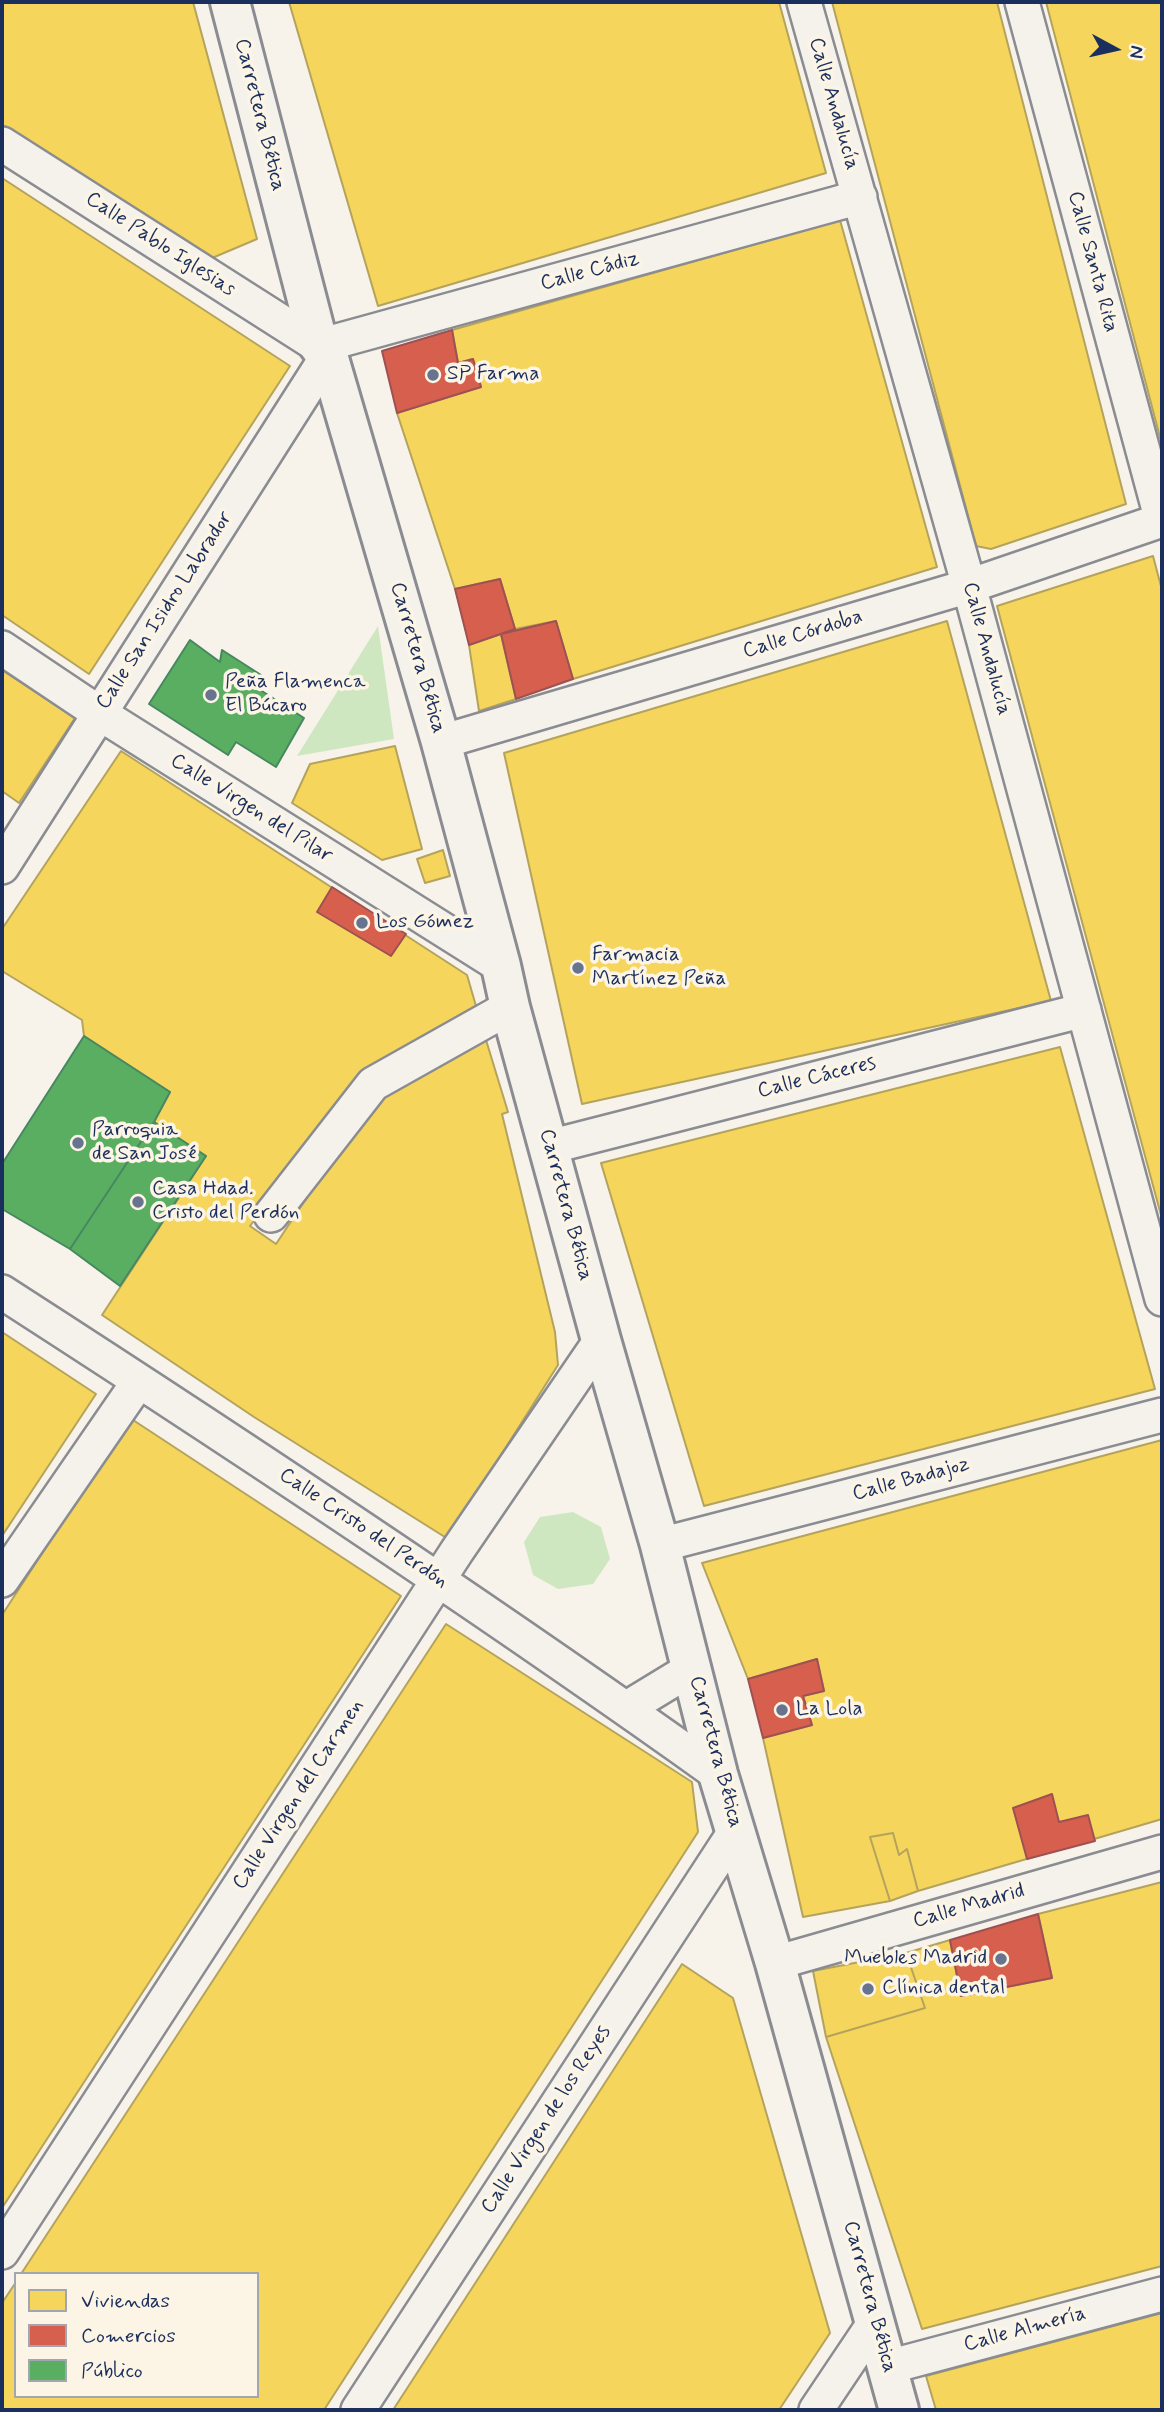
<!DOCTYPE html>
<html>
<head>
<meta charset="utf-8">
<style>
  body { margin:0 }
  #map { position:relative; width:1164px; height:2412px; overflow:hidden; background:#f7f3ea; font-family:Mynerve,sans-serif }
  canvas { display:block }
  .frame { position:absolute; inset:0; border:4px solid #1b2f5e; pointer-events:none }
  .legend { position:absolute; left:14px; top:2272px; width:245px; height:126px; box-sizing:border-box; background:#fcf5e5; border:2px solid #a2a6af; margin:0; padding:9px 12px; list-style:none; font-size:21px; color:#1b2f5e }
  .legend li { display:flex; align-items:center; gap:14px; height:35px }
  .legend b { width:35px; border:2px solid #a2a6af }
  .north { position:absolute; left:1080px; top:14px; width:70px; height:70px; -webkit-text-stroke:5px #fcf5e5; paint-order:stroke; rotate:98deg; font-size:19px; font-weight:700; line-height:28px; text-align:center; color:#1b2f5e }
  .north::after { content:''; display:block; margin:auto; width:24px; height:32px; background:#1b2f5e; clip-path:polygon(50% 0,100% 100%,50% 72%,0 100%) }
</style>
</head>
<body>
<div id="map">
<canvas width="1164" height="2412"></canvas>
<div class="frame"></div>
<ul class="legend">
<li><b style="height:19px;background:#f6d55c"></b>Viviendas</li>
<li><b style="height:19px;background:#d6604d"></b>Comercios</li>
<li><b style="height:19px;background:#5aae61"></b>Público</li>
</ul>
<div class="north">N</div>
</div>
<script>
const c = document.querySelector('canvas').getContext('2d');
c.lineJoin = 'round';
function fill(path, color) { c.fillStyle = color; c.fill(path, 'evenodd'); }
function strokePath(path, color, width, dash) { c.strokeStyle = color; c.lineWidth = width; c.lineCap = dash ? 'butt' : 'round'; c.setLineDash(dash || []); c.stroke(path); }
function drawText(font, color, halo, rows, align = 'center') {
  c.font = font + ' Mynerve,sans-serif'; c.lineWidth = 7; c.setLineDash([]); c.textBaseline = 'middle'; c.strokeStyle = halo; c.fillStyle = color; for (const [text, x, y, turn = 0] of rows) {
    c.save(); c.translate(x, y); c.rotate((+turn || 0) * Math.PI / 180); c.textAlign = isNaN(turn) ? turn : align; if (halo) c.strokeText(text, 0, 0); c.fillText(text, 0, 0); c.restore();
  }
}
fill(new Path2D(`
  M 378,626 L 394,739 L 297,756 Z
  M 573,1512 L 601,1527 L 610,1559 L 593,1584 L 558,1589 L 533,1575 L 524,1542 L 540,1517 Z`), '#cfe7c0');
const homes = new Path2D(`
  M 2,2 L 193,2 L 257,239 L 205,261 L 2,127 Z
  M 289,2 L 779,2 L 826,173 L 378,306 Z
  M 832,2 L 997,2 L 1126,504 L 991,549 L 976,546 Z
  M 1046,2 L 1162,2 L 1162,445 Z
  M 2,178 L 290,366 L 89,674 L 2,615 Z
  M 840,220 L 937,567 L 573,679 L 556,621 L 515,629 L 500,579 L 455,589 L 397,413 L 481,387 L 473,359 L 458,363 L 452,330 Z
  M 1153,556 L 1162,590 L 1162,1219 L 997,606 Z
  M 947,621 L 1051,1001 L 582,1104 L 504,753 Z
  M 501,634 L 516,699 L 479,711 L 469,645 Z
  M 2,670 L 75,718 L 19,803 L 2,791 Z
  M 395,746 L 422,849 L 382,860 L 292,803 L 310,764 Z
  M 121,751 L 467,975 L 476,1006 L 369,1069 L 250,1226 L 276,1244 L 369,1104 L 486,1040 L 508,1112 L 502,1114 L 555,1332 L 558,1365 L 448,1539 L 254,1417 L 102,1315 L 206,1156 L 154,1122 L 170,1092 L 84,1036 L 82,1020 L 2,971 L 2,929 Z
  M 443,850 L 450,876 L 425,883 L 417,859 Z
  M 1060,1047 L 1155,1389 L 704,1506 L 601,1163 Z
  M 2,1332 L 96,1394 L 2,1536 Z
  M 130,1418 L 401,1596 L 2,2208 L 2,1615 Z
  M 1162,1440 L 1162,1819 L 918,1891 L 907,1849 L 899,1855 L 893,1833 L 870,1837 L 890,1901 L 803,1917 L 763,1738 L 812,1725 L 803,1696 L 824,1691 L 817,1659 L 748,1679 L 702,1563 Z
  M 446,1624 L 692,1782 L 698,1832 L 324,2410 L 2,2410 L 2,2303 L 16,2282 L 16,2396 L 257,2396 L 257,2274 L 21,2274 Z
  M 893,1833 L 899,1855 L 907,1849 L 918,1891 L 890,1901 L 870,1837 Z
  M 1162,1882 L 1162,2266 L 922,2329 L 826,2037 L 925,2008 L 906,1953 L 950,1940 L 961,1996 L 1052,1978 L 1038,1914 Z
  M 906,1953 L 925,2008 L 826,2037 L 813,1971 Z
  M 682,1964 L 733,1998 L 830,2333 L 779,2410 L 393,2410 Z
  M 1162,2313 L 1162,2410 L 936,2410 L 926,2376 Z`);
fill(homes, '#f6d55c');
strokePath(homes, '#b4a35d', 2);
const shops = new Path2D(`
  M 452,330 L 458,363 L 473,359 L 481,387 L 397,413 L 382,351 Z
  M 500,579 L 515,629 L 469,645 L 455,589 Z
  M 556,621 L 573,679 L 516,699 L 501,634 Z
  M 332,887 L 406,934 L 391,956 L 317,912 Z
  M 817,1659 L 824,1691 L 803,1696 L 812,1725 L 763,1738 L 748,1679 Z
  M 1052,1794 L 1059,1822 L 1088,1815 L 1095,1841 L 1027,1859 L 1013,1808 Z
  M 1038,1914 L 1052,1978 L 961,1996 L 950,1940 Z`);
fill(shops, '#d6604d');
strokePath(shops, '#9e5152', 2);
const public = new Path2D(`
  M 190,640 L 220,662 L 222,650 L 261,675 L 254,686 L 304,718 L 276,767 L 236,742 L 228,755 L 149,704 Z
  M 84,1036 L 170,1092 L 154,1122 L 70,1249 L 2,1209 L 2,1164 Z
  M 154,1122 L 206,1156 L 120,1286 L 70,1249 Z`);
fill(public, '#5aae61');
strokePath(public, '#478860', 2);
const street = new Path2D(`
  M 804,2 L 969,586 L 1162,1299
  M 1022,2 L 1162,521
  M 2,144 L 319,346 L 860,197
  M 2,648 L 99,713 L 501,966
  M 441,742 L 969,586 L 1162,520
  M 2,867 L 328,355
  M 549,1147 L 1084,1010
  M 271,1215 L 373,1084 L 510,1007
  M 2,1292 C 244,1448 484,1607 718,1774
  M 660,1545 L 1162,1415
  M 2,1580 L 139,1381
  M 627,1708 L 691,1669
  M 775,1963 L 1162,1852
  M 2,2252 L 457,1551 L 601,1340
  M 888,2367 L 1162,2294
  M 358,2410 L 736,1830
  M 816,2410 L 875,2322`);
const secondary = new Path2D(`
  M 230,2 L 319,346 L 328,355 L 441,742 L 501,966 L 510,1007 L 601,1340 L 660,1545 L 718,1774 L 775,1963 L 899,2410`);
strokePath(street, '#8a8c91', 38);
strokePath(secondary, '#8a8c91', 44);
strokePath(street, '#f5f2ec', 33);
strokePath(secondary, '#f5f2ec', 38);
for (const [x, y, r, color] of [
  [433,375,7,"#68748f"],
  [211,695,7,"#68748f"],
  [362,923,7,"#68748f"],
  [578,968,7,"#68748f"],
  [78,1143,7,"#68748f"],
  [138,1202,7,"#68748f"],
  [782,1710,7,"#68748f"],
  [1001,1959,7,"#68748f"],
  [868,1989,7,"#68748f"]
]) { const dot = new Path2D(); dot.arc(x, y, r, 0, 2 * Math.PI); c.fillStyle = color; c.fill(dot); strokePath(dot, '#fcf5e5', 2.5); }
drawText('21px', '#1b2f5e', '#fcf5e5', [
  ["Calle Andalucía",833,104,74],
  ["Carretera Bética",259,115,76],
  ["Calle Pablo Iglesias",160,245,33],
  ["Calle Santa Rita",1092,262,75],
  ["Calle Cádiz",590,272,-15],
  ["Calle San Isidro Labrador",165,611,-57],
  ["Calle Córdoba",803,635,-17],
  ["Calle Andalucía",986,649,75],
  ["Carretera Bética",417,658,74],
  ["Calle Virgen del Pilar",251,809,32],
  ["Calle Cáceres",817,1078,-14],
  ["Carretera Bética",565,1205,75],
  ["Calle Badajoz",911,1480,-15],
  ["Calle Cristo del Perdón",363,1529,34],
  ["Carretera Bética",715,1752,75],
  ["Calle Virgen del Carmen",299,1795,-57],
  ["Calle Madrid",969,1907,-16],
  ["Calle Virgen de los Reyes",547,2120,-57],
  ["Carretera Bética",869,2297,75],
  ["Calle Almería",1025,2330,-15]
]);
drawText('21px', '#1b2f5e', '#fcf5e5', [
  ["SP Farma",447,375],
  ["Peña Flamenca",225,683],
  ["El Búcaro",225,707],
  ["Los Gómez",376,923],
  ["Farmacia",592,956],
  ["Martínez Peña",592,980],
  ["Parroquia",92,1131],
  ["de San José",92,1155],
  ["Casa Hdad.",152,1190],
  ["Cristo del Perdón",152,1214],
  ["La Lola",796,1710],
  ["Muebles Madrid",987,1959,"right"],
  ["Clínica dental",882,1989]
], 'left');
</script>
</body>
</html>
